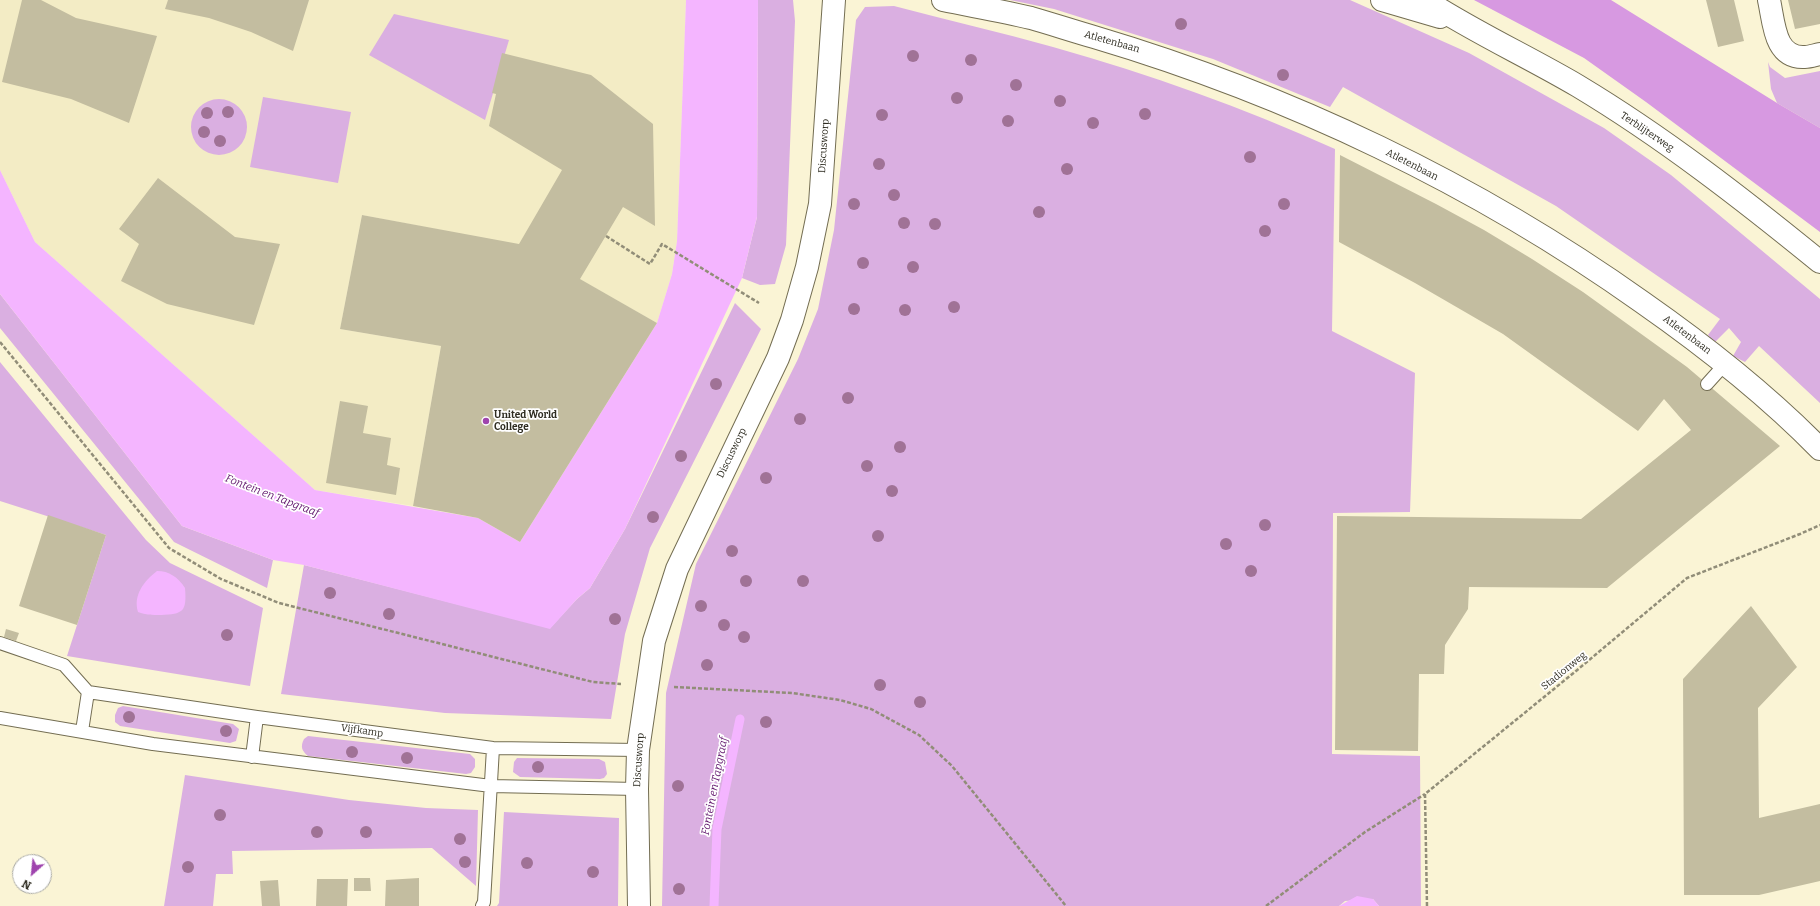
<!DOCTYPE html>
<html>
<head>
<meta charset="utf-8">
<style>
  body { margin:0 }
  #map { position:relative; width:1820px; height:906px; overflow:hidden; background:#faf4d5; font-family:Bitter,serif }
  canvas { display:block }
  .north { position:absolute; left:12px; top:854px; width:40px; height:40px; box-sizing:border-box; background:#fff; border:1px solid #ababa6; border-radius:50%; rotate:207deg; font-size:11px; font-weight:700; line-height:16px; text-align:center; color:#2e2c21 }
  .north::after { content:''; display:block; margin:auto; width:14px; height:18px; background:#9f44ae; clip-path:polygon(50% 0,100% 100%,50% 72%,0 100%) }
</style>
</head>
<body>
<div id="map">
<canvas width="1820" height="906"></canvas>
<div class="north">N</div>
</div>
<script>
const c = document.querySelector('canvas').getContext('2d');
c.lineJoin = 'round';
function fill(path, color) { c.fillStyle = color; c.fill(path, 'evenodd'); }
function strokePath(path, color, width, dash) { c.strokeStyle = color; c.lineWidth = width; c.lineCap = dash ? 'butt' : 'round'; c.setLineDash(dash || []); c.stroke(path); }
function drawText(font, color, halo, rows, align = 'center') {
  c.font = font + ' Bitter,serif'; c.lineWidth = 3.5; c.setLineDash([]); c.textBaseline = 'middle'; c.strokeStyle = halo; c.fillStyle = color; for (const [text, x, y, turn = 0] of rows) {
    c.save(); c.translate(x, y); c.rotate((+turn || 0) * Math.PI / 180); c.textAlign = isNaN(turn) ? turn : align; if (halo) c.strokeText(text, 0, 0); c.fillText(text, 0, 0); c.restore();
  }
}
fill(new Path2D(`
  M 0,0 L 686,0 L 677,241 L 672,274 L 657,323 L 519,245 L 362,215 L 340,329 L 441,346 L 413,506 L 315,490 L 35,242 L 0,170 Z`), '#f3ecc5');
fill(new Path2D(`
  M 758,0 L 793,0 L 795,21 L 786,245 L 775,284 L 760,285 L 742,278 L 757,217 Z
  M 1010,0 L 1350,0 L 1469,53 L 1604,128 L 1671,175 L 1820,299 L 1820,403 L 1759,346 L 1745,362 L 1733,356 L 1741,342 L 1729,328 L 1714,343 L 1708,335 L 1720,319 L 1556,206 L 1343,87 L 1330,107 L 1213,59 L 1054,9 Z
  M 894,6 C 947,20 1000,32 1053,47 C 1149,74 1244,108 1335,149 L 1332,331 L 1415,373 L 1410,512 L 1333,513 L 1332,754 L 1420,756 L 1421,906 L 1379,906 L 1373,899 L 1345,901 L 1339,906 L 662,906 L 666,693 L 696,564 L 798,359 L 818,309 L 834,230 L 856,20 L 865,7 Z
  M 394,14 L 509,40 L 485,120 L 369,55 Z
  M 1768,62 L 1770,67 L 1785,78 L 1820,71 L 1820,128 L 1777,103 L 1771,89 Z
  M 263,97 L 351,112 L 338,183 L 250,167 Z
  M191 127a28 28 0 1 1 56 0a28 28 0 1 1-56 0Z
  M 0,294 L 182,526 L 273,560 L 267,588 L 174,542 L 0,328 Z
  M 735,303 L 761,329 L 650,548 L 625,634 L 611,719 L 445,713 L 281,694 L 304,565 L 550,628 L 577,599 L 590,588 L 625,529 Z
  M 0,362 L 146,540 L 170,563 L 263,608 L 250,686 L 67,656 L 106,535 L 0,501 Z
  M 123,706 L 233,724 L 239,729 L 236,741 L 230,743 L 120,726 L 115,722 L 115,715 L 118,708 Z
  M 308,736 L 470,754 L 475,759 L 475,767 L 471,773 L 466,774 L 308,756 C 302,751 300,747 304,739 Z
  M 517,758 L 599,759 L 605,762 L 607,774 L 604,778 L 600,779 L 520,777 L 513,772 L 514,762 Z
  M 185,775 L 349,800 L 426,808 L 478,810 L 476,886 L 432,848 L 232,851 L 233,874 L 216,874 L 213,906 L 164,906 Z
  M 504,812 L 619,818 L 618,906 L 497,906 L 499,903 Z`), '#daafe1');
fill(new Path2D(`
  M 1474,0 L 1611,0 L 1777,103 L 1820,128 L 1820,232 L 1646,102 L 1584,58 Z`), '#d799e1');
fill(new Path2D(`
  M 686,0 L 758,0 L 757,217 L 742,278 L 625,529 L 590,588 L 577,599 L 550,629 L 304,565 L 273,560 L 182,526 L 0,294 L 0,170 L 35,242 L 315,490 L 478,518 L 520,542 L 657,323 L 672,274 L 677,241 Z
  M 157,571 C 169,571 178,577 185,588 C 187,612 183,614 161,615 C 152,615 146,615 138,612 C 133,595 144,581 157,571 Z
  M 1357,896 L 1373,899 L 1379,906 L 1339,906 Z`), '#f4b5ff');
strokePath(new Path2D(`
  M 714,906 L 717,829 L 740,719`), '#f4b5ff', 9);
fill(new Path2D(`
  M 22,0 L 41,0 L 76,18 L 157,36 L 129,123 L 71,99 L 2,82 Z
  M 168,0 L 309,0 L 293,51 L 251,32 L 209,18 L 165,9 Z
  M 1706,0 L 1734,0 L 1744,41 L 1718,47 Z
  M 1788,0 L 1820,0 L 1820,24 L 1795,29 Z
  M 502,53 L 591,75 L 653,124 L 655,226 L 623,207 L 580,279 L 657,323 L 520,542 L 478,518 L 413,506 L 441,346 L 340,329 L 362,215 L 519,244 L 562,170 L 489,126 L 496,94 L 492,93 Z
  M 1340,155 L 1436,204 L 1484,230 L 1532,259 L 1583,292 L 1687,367 L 1780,446 L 1607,588 L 1469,587 L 1468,609 L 1445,645 L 1444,674 L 1419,674 L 1418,751 L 1335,750 L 1337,516 L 1581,519 L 1691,430 L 1664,399 L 1638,431 L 1503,334 L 1415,283 L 1339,242 Z
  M 158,178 L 235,237 L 280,244 L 254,325 L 167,304 L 121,281 L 139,244 L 119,229 Z
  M 340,401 L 368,406 L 363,433 L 391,438 L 387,465 L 400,468 L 396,495 L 326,483 Z
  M 48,515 L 106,535 L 77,625 L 19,606 Z
  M 1751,606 L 1797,667 L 1758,708 L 1759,818 L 1820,804 L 1820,881 L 1759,895 L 1684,895 L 1683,679 Z
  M 6,629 L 19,633 L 16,641 L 4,637 Z
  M 354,878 L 370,878 L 371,891 L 354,891 Z
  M 419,878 L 419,906 L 385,906 L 386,880 Z
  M 317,879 L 348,879 L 347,906 L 316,906 Z
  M 278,880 L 280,906 L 262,906 L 260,881 Z`), '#c3bda0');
const service = new Path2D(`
  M 1707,384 L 1725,364
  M 0,643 L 64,665 L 88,692
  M 88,692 L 257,717 L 493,748 L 638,750
  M 0,718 L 153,744 L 491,786 L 637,789
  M 82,731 L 88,692
  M 252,757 L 257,717
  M 482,906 L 484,902 L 493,748`);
const minor = new Path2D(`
  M 943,0 C 972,6 1002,11 1031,18 C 1052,24 1073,31 1094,37 C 1289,95 1476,184 1642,302 C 1705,346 1766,394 1820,449
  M 1769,0 C 1774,22 1774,59 1805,57 C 1810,57 1815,55 1820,54
  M 639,906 L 637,789 L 638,750 L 654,641 L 677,569 L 778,358 L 792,320 L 807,267 L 820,204 L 834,0`);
const secondary = new Path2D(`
  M 1382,0 L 1440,17
  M 1425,0 C 1474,32 1527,56 1578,86 C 1663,137 1744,200 1820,262`);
strokePath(service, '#736d52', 14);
strokePath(minor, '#736d52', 24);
strokePath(secondary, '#736d52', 24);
strokePath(new Path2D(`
  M 606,236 L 650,264 L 662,244 L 759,303
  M 0,342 L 169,548 L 221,579 L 279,603 L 593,682 L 621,684
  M 674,687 L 792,693 L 840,700 L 871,709 L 919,735 L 952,766 L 1066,906
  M 1266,906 L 1365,832 L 1425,794
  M 1427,906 L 1425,794 L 1576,671 L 1687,578 L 1800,534 L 1820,525`), '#918d78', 2.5, [4, 2]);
strokePath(service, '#fff', 12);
strokePath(minor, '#fff', 22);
strokePath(secondary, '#fff', 22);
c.fillStyle = '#a07296';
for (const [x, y] of [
  [1181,24],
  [913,56],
  [971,60],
  [1283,75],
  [1016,85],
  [957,98],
  [1060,101],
  [228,112],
  [207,113],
  [1145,114],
  [882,115],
  [1008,121],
  [1093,123],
  [204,132],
  [220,141],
  [1250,157],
  [879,164],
  [1067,169],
  [894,195],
  [854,204],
  [1284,204],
  [1039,212],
  [904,223],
  [935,224],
  [1265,231],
  [863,263],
  [913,267],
  [954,307],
  [854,309],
  [905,310],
  [716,384],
  [848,398],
  [800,419],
  [900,447],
  [681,456],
  [867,466],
  [766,478],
  [892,491],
  [653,517],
  [1265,525],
  [878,536],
  [1226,544],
  [732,551],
  [1251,571],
  [746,581],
  [803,581],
  [330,593],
  [701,606],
  [389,614],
  [615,619],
  [724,625],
  [227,635],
  [744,637],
  [707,665],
  [880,685],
  [920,702],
  [129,717],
  [766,722],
  [226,731],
  [352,752],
  [407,758],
  [538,767],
  [678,786],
  [220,815],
  [317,832],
  [366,832],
  [460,839],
  [465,862],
  [527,863],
  [188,867],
  [593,872],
  [679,889]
]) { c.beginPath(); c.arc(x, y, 6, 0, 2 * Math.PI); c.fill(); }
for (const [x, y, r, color] of [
  [486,421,4,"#9f44ae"]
]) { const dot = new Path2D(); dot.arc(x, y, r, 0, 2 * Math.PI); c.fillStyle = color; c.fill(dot); strokePath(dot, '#fff', 1.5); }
drawText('10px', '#2e2c21', '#fff', [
  ["Atletenbaan",1112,42,16],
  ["Terblijterweg",1647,132,34],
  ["Discusworp",824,146,-86],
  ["Atletenbaan",1412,165,27],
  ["Atletenbaan",1687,335,37],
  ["Discusworp",732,453,-64],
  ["Stadionweg",1564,671,-39],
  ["Vijfkamp",362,731,8],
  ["Discusworp",639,760,-86]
]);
drawText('bold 10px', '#2e2c21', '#fff', [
  ["United World",494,415],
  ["College",494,427]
], 'left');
drawText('italic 11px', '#61166d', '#fff', [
  ["Fontein en Tapgraaf",272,496,21],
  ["Fontein en Tapgraaf",715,786,-79]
]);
</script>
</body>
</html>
